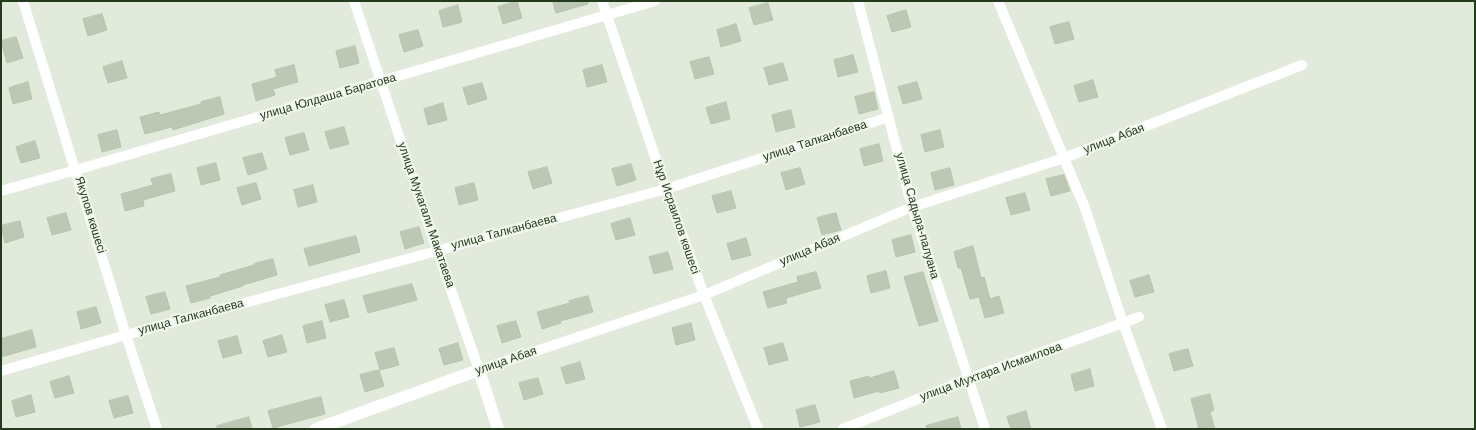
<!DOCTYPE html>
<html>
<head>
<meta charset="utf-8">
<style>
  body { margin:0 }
  #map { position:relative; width:1476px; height:430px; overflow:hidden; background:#e2eadc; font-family:Arial,sans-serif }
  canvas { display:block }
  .frame { position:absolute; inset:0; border:2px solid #243a1d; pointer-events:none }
</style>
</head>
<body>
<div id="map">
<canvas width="1476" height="430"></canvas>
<div class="frame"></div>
</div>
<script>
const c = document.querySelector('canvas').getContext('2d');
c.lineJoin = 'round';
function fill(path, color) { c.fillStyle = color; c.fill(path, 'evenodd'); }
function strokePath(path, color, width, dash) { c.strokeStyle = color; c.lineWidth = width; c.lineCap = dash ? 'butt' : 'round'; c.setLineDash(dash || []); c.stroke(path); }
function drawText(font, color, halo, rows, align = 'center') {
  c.font = font + ' Arial,sans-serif'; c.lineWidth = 4; c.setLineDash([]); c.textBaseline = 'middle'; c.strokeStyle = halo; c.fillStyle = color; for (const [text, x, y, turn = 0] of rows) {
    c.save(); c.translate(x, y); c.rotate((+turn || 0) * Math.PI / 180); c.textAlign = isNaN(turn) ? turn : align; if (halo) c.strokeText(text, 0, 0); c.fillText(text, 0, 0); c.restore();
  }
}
const building = new Path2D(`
  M 517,1 L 522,18 L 503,24 L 498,7 Z
  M 553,1 L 588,1 L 588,4 L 556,13 Z
  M 768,3 L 773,20 L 754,25 L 749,8 Z
  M 458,5 L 462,22 L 443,27 L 439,11 Z
  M 906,10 L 911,27 L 892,32 L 887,16 Z
  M 102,14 L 107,30 L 88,36 L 83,19 Z
  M 1069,22 L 1074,39 L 1055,44 L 1050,27 Z
  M 736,24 L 741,41 L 721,47 L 717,30 Z
  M 418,30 L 423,46 L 404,52 L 399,35 Z
  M 16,37 L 23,58 L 7,63 L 1,41 Z
  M 355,46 L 359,63 L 340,68 L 336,51 Z
  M 853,55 L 858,72 L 838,77 L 834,60 Z
  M 709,57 L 714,74 L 695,79 L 690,62 Z
  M 122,61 L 127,78 L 108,83 L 103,67 Z
  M 783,63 L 788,80 L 769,85 L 764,68 Z
  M 294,65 L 298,82 L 273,89 L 275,95 L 256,101 L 252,84 L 277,77 L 275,70 Z
  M 602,65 L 607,82 L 587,87 L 583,70 Z
  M 1093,80 L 1098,97 L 1079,102 L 1074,86 Z
  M 28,82 L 32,99 L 13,104 L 9,88 Z
  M 917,82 L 922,99 L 903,104 L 898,87 Z
  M 482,83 L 487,99 L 468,105 L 463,88 Z
  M 874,92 L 878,109 L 859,114 L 855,97 Z
  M 220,97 L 224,114 L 173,130 L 172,127 L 145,134 L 140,117 L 159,112 L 160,115 L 201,104 L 201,102 Z
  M 726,102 L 730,119 L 711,124 L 706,108 Z
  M 443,103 L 447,120 L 428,125 L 424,109 Z
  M 791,110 L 795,127 L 776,132 L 772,115 Z
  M 344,127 L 349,144 L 330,149 L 325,132 Z
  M 117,130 L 121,147 L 102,152 L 98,135 Z
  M 940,130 L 944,147 L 925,152 L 921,135 Z
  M 304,133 L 309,150 L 290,155 L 285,138 Z
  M 35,141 L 40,158 L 21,163 L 16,147 Z
  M 879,144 L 883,161 L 864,166 L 860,149 Z
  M 262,153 L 267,169 L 248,175 L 243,158 Z
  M 216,163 L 220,180 L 201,185 L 197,168 Z
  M 631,164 L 636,180 L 617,186 L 612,169 Z
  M 547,167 L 552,183 L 533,189 L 528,172 Z
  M 800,168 L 805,184 L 786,190 L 781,173 Z
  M 950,168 L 954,185 L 935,190 L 931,173 Z
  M 171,174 L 175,191 L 143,200 L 144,206 L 125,211 L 121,194 L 153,185 L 151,179 Z
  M 1064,175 L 1070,191 L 1051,196 L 1046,179 Z
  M 256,183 L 261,199 L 242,205 L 237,188 Z
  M 474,183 L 478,200 L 459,205 L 455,188 Z
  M 313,185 L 317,202 L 298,207 L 294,190 Z
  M 731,191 L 736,208 L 717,213 L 712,196 Z
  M 1025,193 L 1030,210 L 1011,215 L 1006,198 Z
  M 66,213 L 71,230 L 52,235 L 47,218 Z
  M 836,213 L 841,230 L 822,235 L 817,218 Z
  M 630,218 L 635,235 L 616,240 L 611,224 Z
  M 20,221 L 24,237 L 5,243 L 1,226 Z
  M 419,227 L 424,243 L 405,249 L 400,232 Z
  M 911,235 L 915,252 L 896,257 L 892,240 Z
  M 356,236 L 360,252 L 309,266 L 304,249 Z
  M 746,238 L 751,255 L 732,260 L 727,244 Z
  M 973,246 L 981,278 L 984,277 L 990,299 L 999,296 L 1004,313 L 985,318 L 979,297 L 970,299 L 961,268 L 958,268 L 954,252 Z
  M 668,252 L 673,269 L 654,274 L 649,257 Z
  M 273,259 L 277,275 L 243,285 L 243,286 L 210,296 L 210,298 L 191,303 L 186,286 L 220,277 L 220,275 L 254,265 L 254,264 Z
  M 886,271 L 890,288 L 871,293 L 867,276 Z
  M 816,272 L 821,288 L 786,298 L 787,303 L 768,308 L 763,292 L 798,282 L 797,277 Z
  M 923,272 L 938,321 L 919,326 L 904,277 Z
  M 1149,275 L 1154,292 L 1135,297 L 1130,281 Z
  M 412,284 L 417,300 L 368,313 L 363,296 Z
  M 165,292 L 170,309 L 151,314 L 146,297 Z
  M 588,296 L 593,312 L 560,321 L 561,323 L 542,329 L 537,312 L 570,303 L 569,301 Z
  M 344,300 L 349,317 L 330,322 L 325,305 Z
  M 96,307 L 101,323 L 81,329 L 77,312 Z
  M 322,321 L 326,338 L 307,343 L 303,326 Z
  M 516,321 L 521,337 L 502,343 L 497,326 Z
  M 691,323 L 695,340 L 676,345 L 672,328 Z
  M 32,330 L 36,347 L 1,357 L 1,339 Z
  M 282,335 L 287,352 L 268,357 L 263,341 Z
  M 237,336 L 242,353 L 223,358 L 218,341 Z
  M 458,343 L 463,360 L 444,365 L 439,349 Z
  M 783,343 L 788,360 L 769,365 L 764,348 Z
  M 394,348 L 399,365 L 380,370 L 375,353 Z
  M 1188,349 L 1193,366 L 1174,371 L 1169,354 Z
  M 580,362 L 585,379 L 566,384 L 561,368 Z
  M 1090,369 L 1094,386 L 1075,391 L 1071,375 Z
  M 379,370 L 384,386 L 365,392 L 360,375 Z
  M 894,371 L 899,388 L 880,393 L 879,391 L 854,398 L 850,381 L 869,376 L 869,378 Z
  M 69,376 L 74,393 L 55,398 L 50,382 Z
  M 538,378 L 543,394 L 524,400 L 519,383 Z
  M 1210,394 L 1214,410 L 1210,412 L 1215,429 L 1199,429 L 1191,399 Z
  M 31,395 L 35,412 L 16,417 L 12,401 Z
  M 128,396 L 133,413 L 114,418 L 109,401 Z
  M 321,397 L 325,414 L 273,428 L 268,411 Z
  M 815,405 L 820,422 L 800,427 L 796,410 Z
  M 1026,411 L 1031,429 L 1011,429 L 1007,417 Z
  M 249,417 L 252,429 L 217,429 L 217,426 Z
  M 958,417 L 961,429 L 927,429 L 926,426 Z`);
fill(building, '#bcc8b4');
strokePath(building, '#b7c4ae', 1);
strokePath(new Path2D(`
  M 23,1 L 126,335 L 157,429
  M 354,1 L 437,250 L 479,370 L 704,295 L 912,207 L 1064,158 L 1302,65
  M 602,1 L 666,189 L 704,295 L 758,429
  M 858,1 L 912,207 L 985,429
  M 998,1 L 1085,208 L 1123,323 L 1162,429
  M 1,191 L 76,170 L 655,1
  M 1,371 L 126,335 L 666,189 L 889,117
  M 843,429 L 968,379 L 1139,317`), '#fff', 10);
strokePath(new Path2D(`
  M 316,429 L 479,370 L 498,429`), '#fff', 12);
drawText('12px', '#243a1d', '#f1f7ec', [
  ["улица Юлдаша Баратова",328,97,-16],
  ["улица Абая",1114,139,-21],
  ["улица Талканбаева",815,141,-18],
  ["Якупов көшесі",90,215,73],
  ["улица Мукагали Макатаева",426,215,71],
  ["улица Садыра-палуана",917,216,74],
  ["Нұр Исраилов көшесі",676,217,71],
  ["улица Талканбаева",504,232,-15],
  ["улица Абая",810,250,-23],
  ["улица Талканбаева",191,317,-15],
  ["улица Абая",506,361,-19],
  ["улица Мухтара Исмаилова",991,372,-20]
]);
</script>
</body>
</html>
